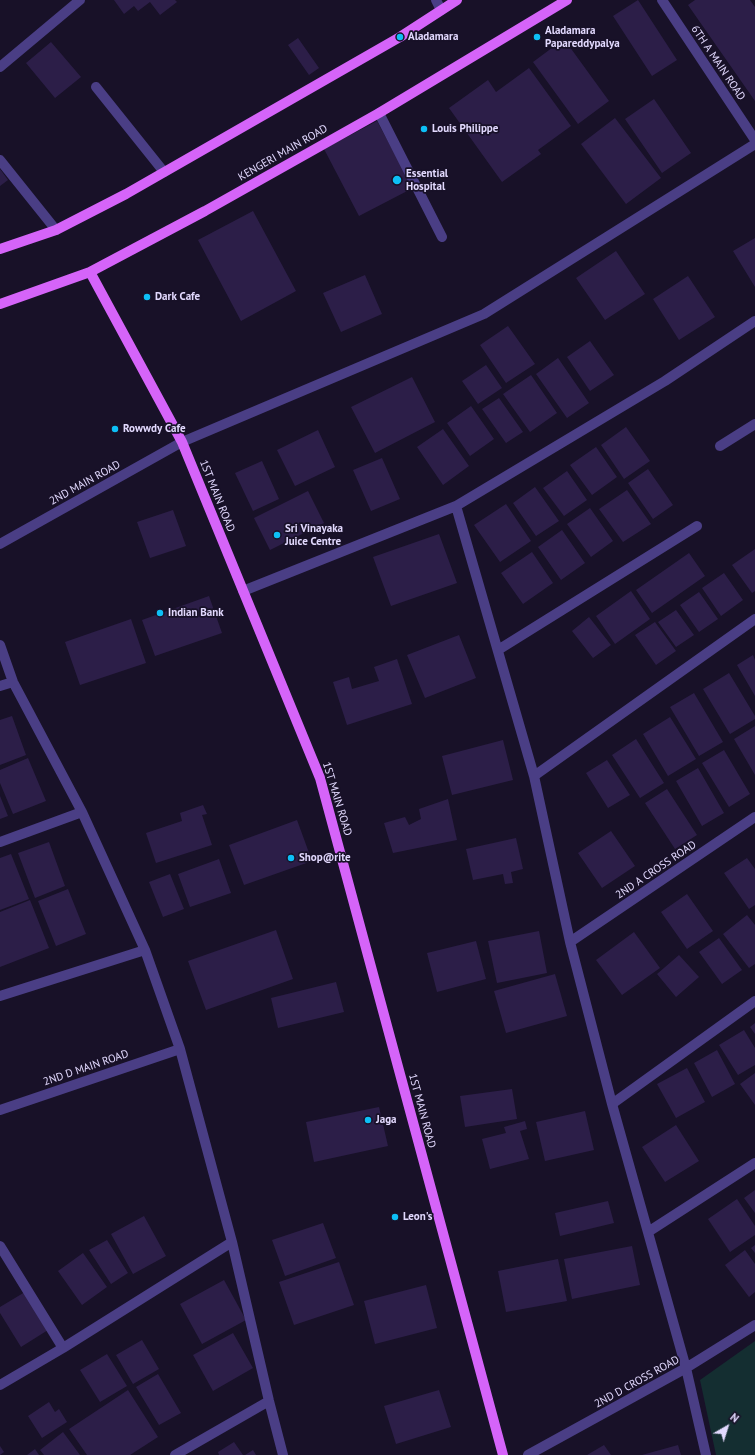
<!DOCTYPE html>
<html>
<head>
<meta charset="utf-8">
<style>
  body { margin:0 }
  #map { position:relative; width:755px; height:1455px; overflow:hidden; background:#181128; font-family:"PT Sans",sans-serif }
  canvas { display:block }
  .north { position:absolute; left:707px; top:1407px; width:40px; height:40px; -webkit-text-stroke:3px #181128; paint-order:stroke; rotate:39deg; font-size:11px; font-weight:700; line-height:16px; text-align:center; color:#e2d9fe }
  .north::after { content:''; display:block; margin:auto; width:14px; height:18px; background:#e2d9fe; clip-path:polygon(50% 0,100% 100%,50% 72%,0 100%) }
</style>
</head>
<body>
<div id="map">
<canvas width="755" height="1455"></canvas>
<div class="north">N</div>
</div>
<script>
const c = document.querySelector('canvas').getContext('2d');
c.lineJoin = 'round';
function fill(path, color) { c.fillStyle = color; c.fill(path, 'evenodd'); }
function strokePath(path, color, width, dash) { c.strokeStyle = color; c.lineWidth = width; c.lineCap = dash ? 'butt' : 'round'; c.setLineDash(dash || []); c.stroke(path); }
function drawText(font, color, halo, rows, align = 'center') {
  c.font = font + ' "PT Sans",sans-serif'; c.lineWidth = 3.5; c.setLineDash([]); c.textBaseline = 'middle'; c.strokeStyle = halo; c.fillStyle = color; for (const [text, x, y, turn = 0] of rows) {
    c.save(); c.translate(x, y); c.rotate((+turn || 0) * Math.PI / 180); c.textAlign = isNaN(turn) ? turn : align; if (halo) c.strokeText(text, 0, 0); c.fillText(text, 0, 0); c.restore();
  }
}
fill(new Path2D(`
  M 755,1341 L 755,1455 L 716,1455 L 700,1380 Z`), '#142e31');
fill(new Path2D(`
  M 114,0 L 175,0 L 177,2 L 160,15 L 150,2 L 138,11 L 134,6 L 124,14 Z
  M 638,0 L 677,60 L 652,76 L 613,16 Z
  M 695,0 L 750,0 L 755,7 L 755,101 L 688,5 Z
  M 298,38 L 319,68 L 309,75 L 288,45 Z
  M 564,39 L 609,101 L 578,124 L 533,62 Z
  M 51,42 L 81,77 L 55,98 L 26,63 Z
  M 529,68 L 571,126 L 538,150 L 541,154 L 502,182 L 449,108 L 488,80 L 496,92 Z
  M 654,99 L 691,153 L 662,173 L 625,119 Z
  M 615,118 L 661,178 L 626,204 L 581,144 Z
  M 377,121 L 413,188 L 359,216 L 324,149 Z
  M 0,169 L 8,180 L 0,186 Z
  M 253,211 L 296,291 L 241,321 L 198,240 Z
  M 755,238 L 755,287 L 733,251 Z
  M 616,251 L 645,294 L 605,320 L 576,278 Z
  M 365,275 L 382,314 L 341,332 L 323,293 Z
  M 688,276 L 715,317 L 679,340 L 653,299 Z
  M 508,326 L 535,364 L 506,383 L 480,345 Z
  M 590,341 L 614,375 L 590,391 L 567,357 Z
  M 558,358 L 589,403 L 567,418 L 536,374 Z
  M 486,365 L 502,388 L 478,404 L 462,381 Z
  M 531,375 L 557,413 L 530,432 L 503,394 Z
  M 412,377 L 435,422 L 375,453 L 351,407 Z
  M 499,398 L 523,432 L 506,443 L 482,409 Z
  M 471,406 L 494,439 L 470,456 L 447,423 Z
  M 626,427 L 650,461 L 624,479 L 601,445 Z
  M 443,429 L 469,466 L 443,485 L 417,447 Z
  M 318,430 L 335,467 L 295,486 L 277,450 Z
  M 596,447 L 617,477 L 592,495 L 570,465 Z
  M 382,458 L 400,499 L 371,511 L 353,470 Z
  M 262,461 L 279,499 L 253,511 L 235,473 Z
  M 648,469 L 673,505 L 653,519 L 628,483 Z
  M 567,471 L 587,500 L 564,516 L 543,488 Z
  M 535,487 L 559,521 L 536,536 L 513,503 Z
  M 627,490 L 651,524 L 623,542 L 599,509 Z
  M 308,491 L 324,523 L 270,550 L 254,518 Z
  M 506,504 L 531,541 L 500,562 L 474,525 Z
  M 590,508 L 613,541 L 591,557 L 567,524 Z
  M 173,510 L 186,546 L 150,558 L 137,522 Z
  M 562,530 L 585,563 L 561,580 L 538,547 Z
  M 439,534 L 457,583 L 391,606 L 373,557 Z
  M 755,549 L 755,591 L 752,593 L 732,565 Z
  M 532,552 L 553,583 L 523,604 L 501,573 Z
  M 689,553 L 705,576 L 652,613 L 636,590 Z
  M 724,573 L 743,600 L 721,616 L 702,588 Z
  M 631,591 L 650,619 L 615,644 L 596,616 Z
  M 699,592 L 718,619 L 699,632 L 680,605 Z
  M 209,596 L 222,633 L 155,656 L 142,620 Z
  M 676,610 L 694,635 L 676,647 L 658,622 Z
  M 589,617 L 611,645 L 593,658 L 572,631 Z
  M 131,619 L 146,663 L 80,685 L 65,642 Z
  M 655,622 L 676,651 L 656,665 L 635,635 Z
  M 459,635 L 476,678 L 425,698 L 407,655 Z
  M 753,655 L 755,660 L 755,696 L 737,665 Z
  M 397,659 L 412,704 L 347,725 L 333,682 L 349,677 L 352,689 L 379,681 L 374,667 Z
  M 729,673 L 755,716 L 755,719 L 730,734 L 703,689 Z
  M 694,693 L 723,742 L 699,756 L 670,707 Z
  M 12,716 L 26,755 L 0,765 L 0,720 Z
  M 670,717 L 696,759 L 668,776 L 643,734 Z
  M 755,726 L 755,775 L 734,739 Z
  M 636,739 L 664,783 L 640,798 L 612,755 Z
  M 503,740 L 513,780 L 452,795 L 442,756 Z
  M 724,750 L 750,794 L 729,807 L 702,763 Z
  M 28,758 L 46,801 L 13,814 L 0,783 L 0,770 Z
  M 607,760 L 630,795 L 608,808 L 586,773 Z
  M 698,768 L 724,813 L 702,826 L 676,781 Z
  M 667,789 L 697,835 L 675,849 L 645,803 Z
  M 0,796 L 8,816 L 0,819 Z
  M 448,799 L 457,840 L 393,853 L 384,823 L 405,817 L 409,825 L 421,819 L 419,809 Z
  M 203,805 L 207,814 L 202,815 L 212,845 L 156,863 L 146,833 L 182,821 L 180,813 Z
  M 297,820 L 312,861 L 244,885 L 229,845 Z
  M 611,831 L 635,866 L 602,888 L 578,853 Z
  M 516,838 L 523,869 L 511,872 L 513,883 L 505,884 L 503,874 L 473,880 L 466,849 Z
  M 49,842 L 65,886 L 35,898 L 18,853 Z
  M 11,854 L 29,899 L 0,910 L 0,858 Z
  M 747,858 L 755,869 L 755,905 L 749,909 L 724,873 Z
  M 219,859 L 231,893 L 190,907 L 178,874 Z
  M 170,874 L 184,909 L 163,917 L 149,882 Z
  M 68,889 L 86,934 L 56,946 L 38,901 Z
  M 687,894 L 713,931 L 687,949 L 661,912 Z
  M 30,900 L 49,948 L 0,967 L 0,912 Z
  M 747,915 L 755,925 L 755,964 L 749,968 L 723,934 Z
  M 276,930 L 293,979 L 206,1010 L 188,961 Z
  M 539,931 L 547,973 L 497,983 L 488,941 Z
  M 634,932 L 660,968 L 622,995 L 596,960 Z
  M 719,938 L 742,970 L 722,984 L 699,952 Z
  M 476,941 L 486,979 L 437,992 L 427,953 Z
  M 679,955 L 699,977 L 676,997 L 657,974 Z
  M 555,974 L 567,1016 L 506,1033 L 494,991 Z
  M 336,982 L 344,1012 L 278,1028 L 271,998 Z
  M 755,1023 L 755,1034 L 750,1027 Z
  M 744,1030 L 755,1048 L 755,1065 L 738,1075 L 719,1045 Z
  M 717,1050 L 735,1084 L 712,1097 L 694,1063 Z
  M 687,1068 L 705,1102 L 676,1118 L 657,1084 Z
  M 755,1073 L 755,1105 L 740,1084 Z
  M 512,1089 L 517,1119 L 465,1127 L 460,1096 Z
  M 379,1107 L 388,1146 L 314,1162 L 306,1122 Z
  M 585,1111 L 594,1150 L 545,1161 L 536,1122 Z
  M 525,1121 L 527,1129 L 520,1131 L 529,1159 L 490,1169 L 482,1139 L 506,1133 L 504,1127 Z
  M 676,1125 L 699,1161 L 665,1182 L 642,1147 Z
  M 755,1190 L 755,1213 L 744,1198 Z
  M 737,1199 L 755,1226 L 755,1235 L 730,1252 L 708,1219 Z
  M 608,1201 L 614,1223 L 560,1236 L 555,1213 Z
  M 144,1216 L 166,1256 L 133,1274 L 111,1234 Z
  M 323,1223 L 336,1258 L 285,1276 L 272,1240 Z
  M 107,1240 L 128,1273 L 111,1284 L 89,1250 Z
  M 755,1245 L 755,1253 L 751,1248 Z
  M 632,1246 L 640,1285 L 572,1299 L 564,1259 Z
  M 745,1250 L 755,1264 L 755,1292 L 749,1297 L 725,1265 Z
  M 83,1253 L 107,1287 L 82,1305 L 58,1271 Z
  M 558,1259 L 567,1301 L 506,1312 L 498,1271 Z
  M 339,1262 L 354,1305 L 294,1325 L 279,1282 Z
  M 224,1280 L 246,1320 L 202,1344 L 180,1304 Z
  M 426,1285 L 437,1328 L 375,1344 L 364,1301 Z
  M 25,1292 L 48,1330 L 21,1347 L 0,1313 L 0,1307 Z
  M 233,1333 L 253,1368 L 213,1391 L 193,1355 Z
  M 142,1340 L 159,1369 L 133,1384 L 116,1355 Z
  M 107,1354 L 127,1386 L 100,1402 L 80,1370 Z
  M 158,1374 L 181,1413 L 159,1425 L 136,1387 Z
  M 128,1390 L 158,1437 L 130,1455 L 87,1455 L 69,1429 Z
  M 439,1390 L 451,1427 L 396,1444 L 384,1406 Z
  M 49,1402 L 55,1412 L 59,1409 L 67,1422 L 42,1438 L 28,1416 Z
  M 63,1432 L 80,1455 L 44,1455 L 40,1450 Z
  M 234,1442 L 243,1455 L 219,1455 L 218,1452 Z
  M 604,1445 L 611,1455 L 587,1455 Z
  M 678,1445 L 681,1455 L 642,1455 Z
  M 0,1446 L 4,1452 L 0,1455 Z
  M 35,1449 L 39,1455 L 27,1455 Z
  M 253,1450 L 256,1455 L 245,1455 Z`), '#2c1e48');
strokePath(new Path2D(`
  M 436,0 L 441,10
  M 662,0 L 755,140
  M 0,67 L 80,0
  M 96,87 L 164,172
  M 379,113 L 442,237
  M 0,160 L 56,230
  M 720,446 L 755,424
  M 456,506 L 665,381 L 755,321
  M 0,544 L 182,442 L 484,314 L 755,144
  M 243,591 L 456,506 L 534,776 L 570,942 L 612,1104 L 686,1368 L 706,1455
  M 0,645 L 13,682 L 82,812 L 145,950 L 180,1049 L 232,1242 L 269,1401 L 283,1455
  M 498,650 L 697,526
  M 0,686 L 13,682
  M 534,776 L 755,619
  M 0,842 L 82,812
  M 570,942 L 755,817
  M 0,996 L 145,950
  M 612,1104 L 755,1001
  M 0,1110 L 180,1049
  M 648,1232 L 755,1163
  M 0,1246 L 63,1348
  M 0,1385 L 63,1348 L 232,1242
  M 175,1455 L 269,1401
  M 528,1455 L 686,1368 L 755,1325`), '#4a3e85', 10);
strokePath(new Path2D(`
  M 0,249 L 56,230 L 126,194 L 400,37 L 457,0
  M 90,272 L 182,442 L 320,778 L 503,1455
  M 0,304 L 90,272 L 205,211 L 379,113 L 567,0`), '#d564f9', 10);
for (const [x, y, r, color] of [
  [400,37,4,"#0dbff6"],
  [537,37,4,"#0dbff6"],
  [424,129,4,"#0dbff6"],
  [397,180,5,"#0dbff6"],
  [147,297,4,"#0dbff6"],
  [115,429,4,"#0dbff6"],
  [277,535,4,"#0dbff6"],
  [160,613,4,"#0dbff6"],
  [291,858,4,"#0dbff6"],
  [368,1120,4,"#0dbff6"],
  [395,1217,4,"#0dbff6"]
]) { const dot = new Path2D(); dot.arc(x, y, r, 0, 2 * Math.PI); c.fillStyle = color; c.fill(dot); strokePath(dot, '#181128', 1.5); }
drawText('bold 11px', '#e2d9fe', '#181128', [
  ["Aladamara",545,31],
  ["Papareddypalya",545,44],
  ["Aladamara",408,37],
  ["Louis Philippe",432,129],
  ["Essential",406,174],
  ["Hospital",406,187],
  ["Dark Cafe",155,297],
  ["Rowwdy Cafe",123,429],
  ["Sri Vinayaka",285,529],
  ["Juice Centre",285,542],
  ["Indian Bank",168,613],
  ["Shop@rite",299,858],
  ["Jaga",376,1120],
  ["Leon's",403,1217]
], 'left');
drawText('11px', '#e2d9fe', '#181128', [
  ["6TH A MAIN ROAD",718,63,56],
  ["KENGERI MAIN ROAD",283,153,-30],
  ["2ND MAIN ROAD",85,483,-29],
  ["1ST MAIN ROAD",217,496,68],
  ["1ST MAIN ROAD",337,799,73],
  ["2ND A CROSS ROAD",656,870,-34],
  ["2ND D MAIN ROAD",86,1068,-19],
  ["1ST MAIN ROAD",422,1111,75],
  ["2ND D CROSS ROAD",637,1382,-29]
]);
</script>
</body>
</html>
